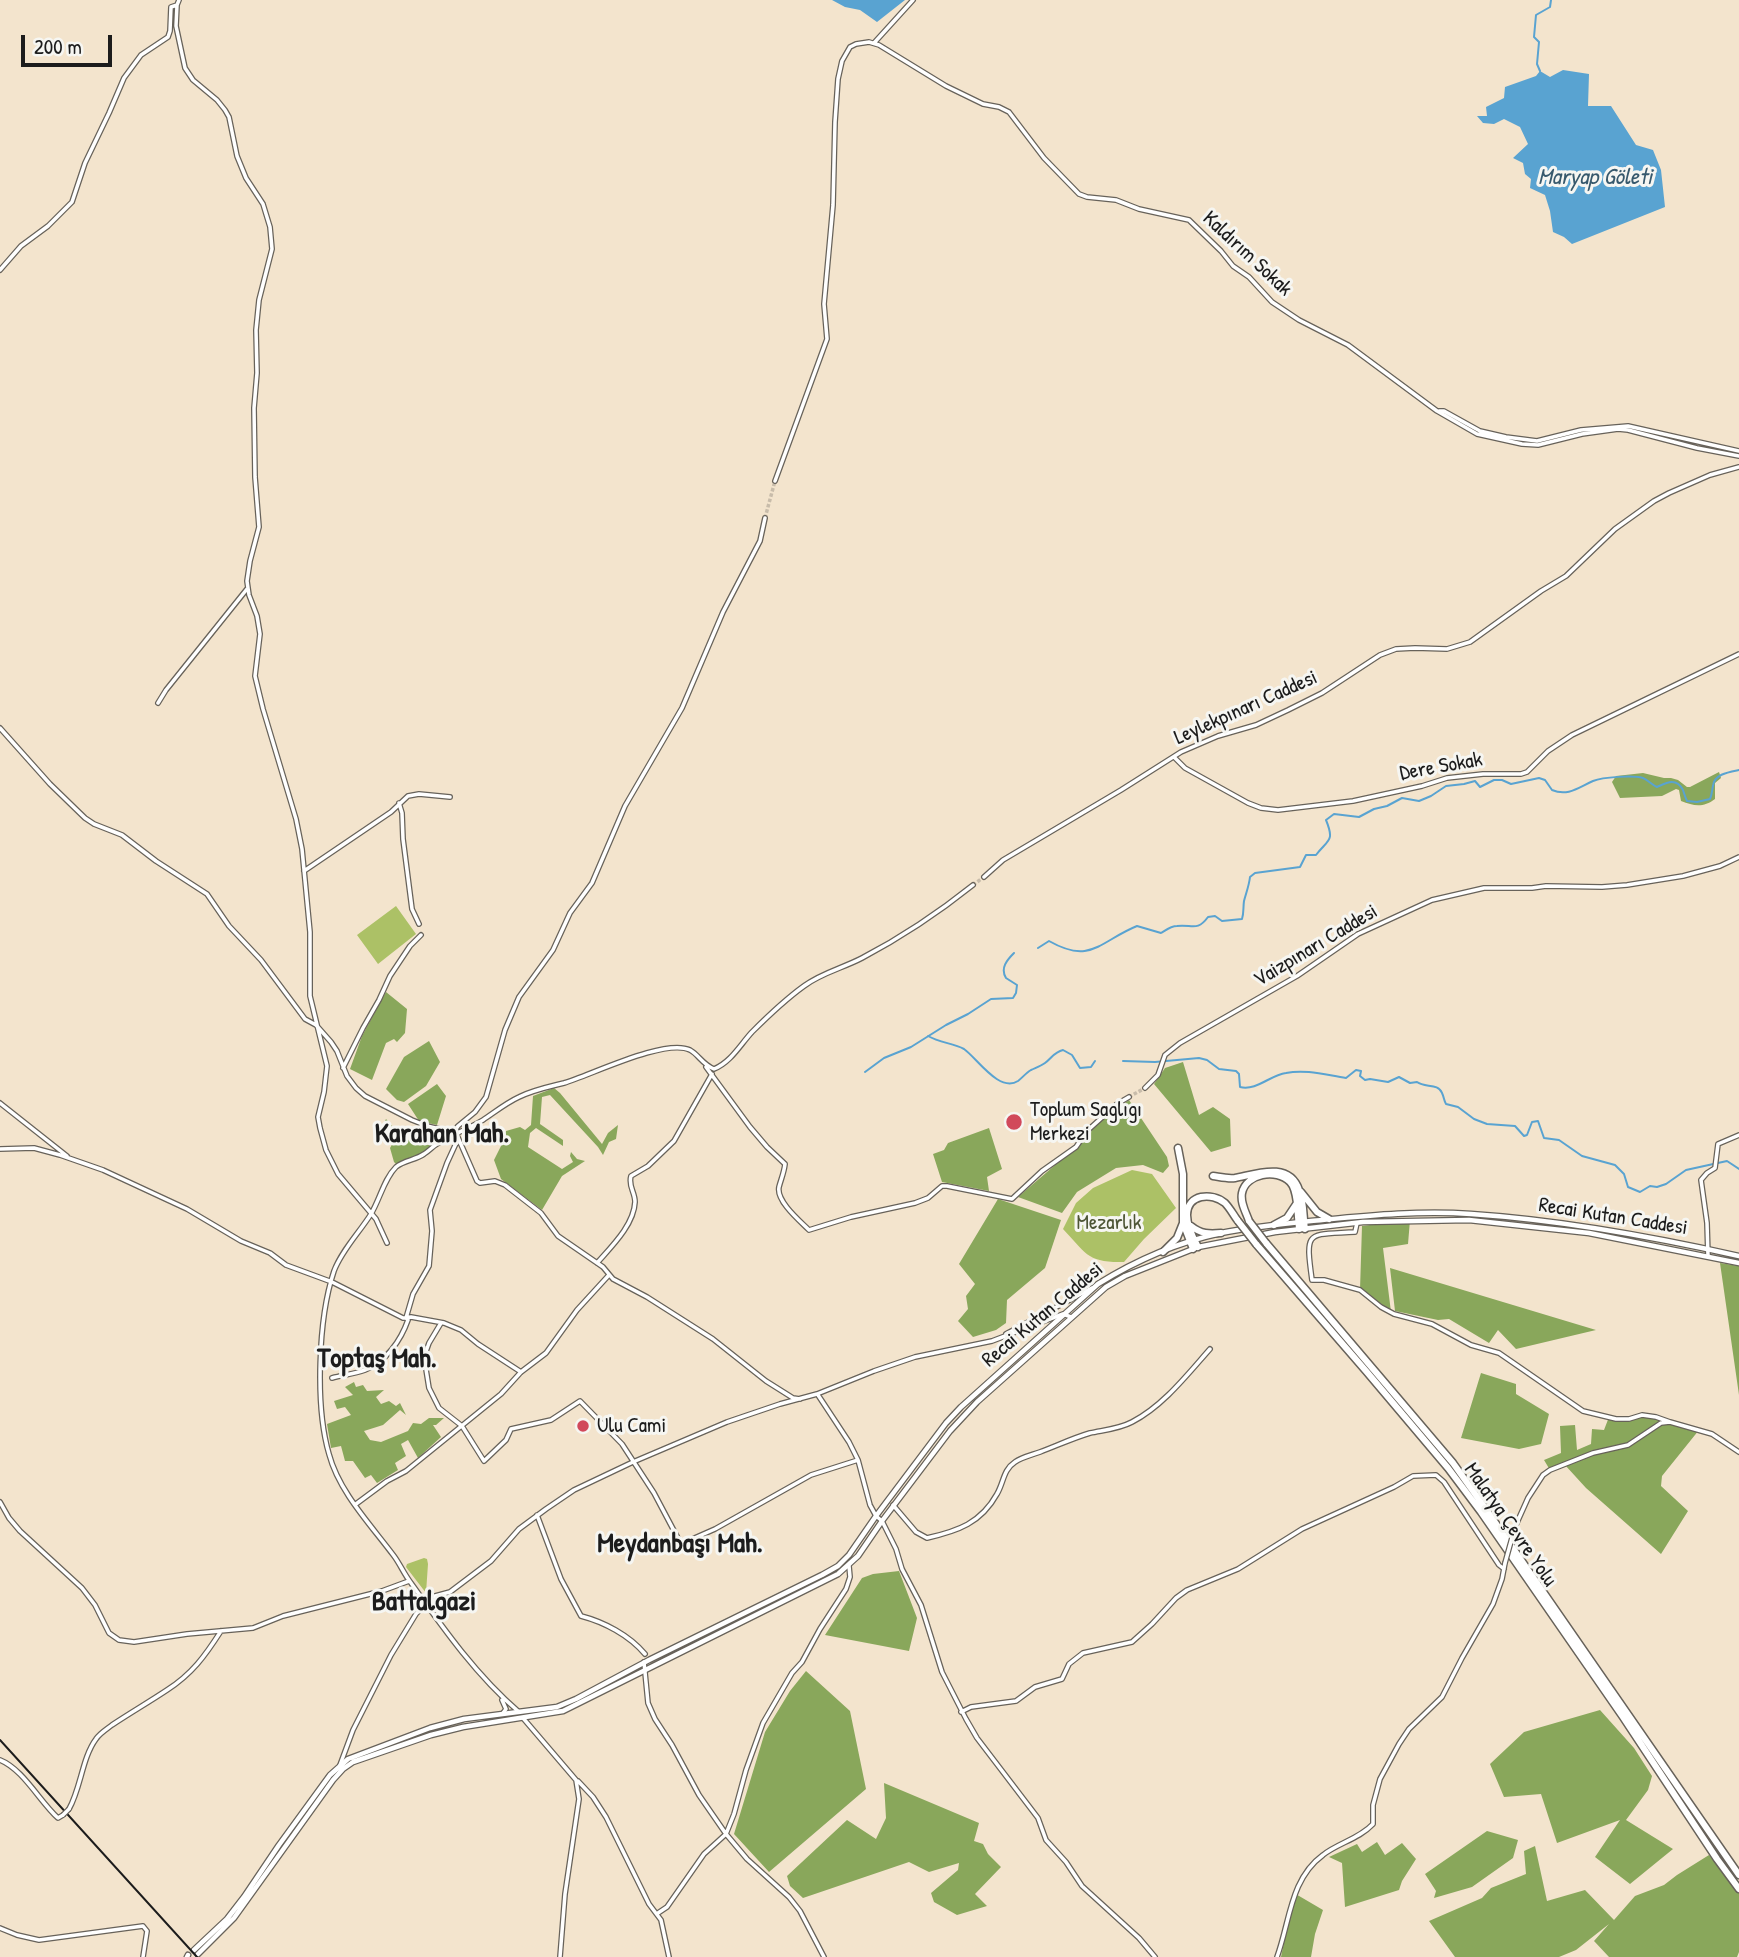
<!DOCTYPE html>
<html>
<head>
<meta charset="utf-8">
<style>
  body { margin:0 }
  #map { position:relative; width:1739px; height:1957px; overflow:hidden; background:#f3e4cd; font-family:"Patrick Hand",sans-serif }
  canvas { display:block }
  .scale { position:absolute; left:21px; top:35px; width:91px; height:32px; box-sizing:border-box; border:4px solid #1c1c1c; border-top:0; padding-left:9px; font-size:21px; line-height:24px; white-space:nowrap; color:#1c1c1c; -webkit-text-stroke:5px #f6f6f2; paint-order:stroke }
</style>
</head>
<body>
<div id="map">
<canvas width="1739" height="1957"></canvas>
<div class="scale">200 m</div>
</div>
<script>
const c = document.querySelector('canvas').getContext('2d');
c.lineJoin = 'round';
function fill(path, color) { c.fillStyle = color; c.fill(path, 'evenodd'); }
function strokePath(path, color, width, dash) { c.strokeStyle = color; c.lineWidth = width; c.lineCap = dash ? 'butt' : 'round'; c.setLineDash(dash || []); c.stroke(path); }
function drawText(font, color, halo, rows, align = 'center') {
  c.font = font + ' "Patrick Hand",sans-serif'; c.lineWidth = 6; c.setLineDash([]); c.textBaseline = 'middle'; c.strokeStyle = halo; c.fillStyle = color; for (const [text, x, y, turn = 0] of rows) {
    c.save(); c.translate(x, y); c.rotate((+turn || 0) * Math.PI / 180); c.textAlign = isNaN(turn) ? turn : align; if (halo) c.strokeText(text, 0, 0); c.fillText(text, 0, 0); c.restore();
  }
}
fill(new Path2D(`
  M 396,906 L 416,934 L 378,964 L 357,935 Z
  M 1132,1170 L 1152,1174 L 1176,1208 L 1144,1239 L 1124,1262 C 1087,1263 1086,1253 1063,1229 L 1076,1203 L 1093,1188 Z
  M 424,1558 L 427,1559 L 428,1564 L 426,1593 L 406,1567 L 407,1564 Z`), '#acc166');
fill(new Path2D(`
  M 1719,772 L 1721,778 L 1715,783 L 1715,799 C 1703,808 1694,806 1681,801 L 1679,790 L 1676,789 L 1662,796 L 1620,798 L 1612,782 L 1616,776 L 1643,773 L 1664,778 L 1671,778 L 1678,780 L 1687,787 L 1690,787 Z
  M 386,992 L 407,1009 L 405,1033 L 397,1042 L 394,1039 L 386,1043 L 372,1080 L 350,1069 L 362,1036 Z
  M 429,1041 L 440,1062 L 426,1086 L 404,1102 L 397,1100 L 386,1089 L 404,1057 Z
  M 1183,1062 L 1199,1115 L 1213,1107 L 1230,1119 L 1231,1146 L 1211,1152 L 1154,1084 L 1165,1068 Z
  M 437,1084 L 446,1096 L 437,1125 L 419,1121 L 408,1104 Z
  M 554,1088 L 560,1093 L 602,1144 L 608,1133 L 618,1125 L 616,1139 L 609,1142 L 603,1155 L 598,1147 L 550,1095 L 542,1097 L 540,1124 L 563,1140 L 563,1146 L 536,1128 L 530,1133 L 528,1147 L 562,1169 L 573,1162 L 570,1156 L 571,1152 L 577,1159 L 585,1161 L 562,1176 L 542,1210 L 501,1179 L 494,1160 L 502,1144 L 506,1131 L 520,1127 L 525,1130 L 531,1125 L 533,1096 Z
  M 1129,1100 L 1167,1157 L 1169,1166 L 1163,1173 L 1143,1165 L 1116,1168 L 1077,1192 L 1062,1213 L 1018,1197 L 1076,1147 L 1087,1131 Z
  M 386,1119 C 401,1136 409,1145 433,1145 L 423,1155 L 398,1166 L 394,1162 L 390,1148 L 394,1141 L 382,1127 Z
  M 989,1128 L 1002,1169 L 987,1177 L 989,1191 L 942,1182 L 933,1154 L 944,1150 L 948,1143 Z
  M 998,1199 L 1061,1220 L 1045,1268 L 1007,1300 L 1006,1323 L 996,1330 L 973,1337 L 958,1321 L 968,1309 L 966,1296 L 975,1284 L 959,1264 Z
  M 1410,1220 L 1408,1244 L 1383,1248 L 1391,1312 L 1381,1307 L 1360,1290 L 1362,1226 Z
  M 1720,1263 L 1739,1266 L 1739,1395 Z
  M 1390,1268 L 1596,1330 L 1516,1349 L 1498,1330 L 1489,1343 L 1449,1319 L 1438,1320 L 1395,1311 Z
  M 1481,1373 L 1516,1384 L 1516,1394 L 1549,1414 L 1541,1444 L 1519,1449 L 1461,1438 Z
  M 354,1382 L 356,1387 L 363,1385 L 367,1391 L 384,1390 L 376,1397 L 381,1404 L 389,1401 L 396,1406 L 400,1403 L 406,1415 L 400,1410 L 383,1425 L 364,1431 L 370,1440 L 381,1442 L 408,1431 L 413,1423 L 421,1424 L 429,1418 L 444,1418 L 436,1425 L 433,1425 L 441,1437 L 418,1458 L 408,1440 L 401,1444 L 406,1456 L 395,1463 L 398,1470 L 377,1483 L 371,1475 L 365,1478 L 353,1461 L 345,1461 L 341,1446 L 331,1448 L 327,1424 L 351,1415 L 345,1407 L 337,1409 L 334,1401 L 353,1395 L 345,1387 Z
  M 1642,1415 L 1656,1417 L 1661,1423 L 1670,1422 L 1699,1430 L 1662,1476 L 1661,1486 L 1688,1511 L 1661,1554 L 1586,1488 L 1565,1465 L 1550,1470 L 1544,1460 L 1561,1453 L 1560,1426 L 1575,1425 L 1577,1450 L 1591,1444 L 1592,1429 L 1604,1430 L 1609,1417 L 1629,1419 Z
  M 899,1571 L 917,1618 L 909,1651 L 825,1635 L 862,1578 L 873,1574 Z
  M 806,1671 L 850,1711 L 866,1789 L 769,1872 L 734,1834 L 765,1732 L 790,1691 Z
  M 1600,1710 L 1634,1748 L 1652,1776 L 1648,1790 L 1626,1820 L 1673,1849 L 1630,1884 L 1595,1857 L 1620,1820 L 1557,1843 L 1541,1794 L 1504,1797 L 1490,1764 L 1524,1732 Z
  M 884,1783 L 979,1823 L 974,1841 L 983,1844 L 988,1854 L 1001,1867 L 975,1894 L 987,1906 L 957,1915 L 934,1902 L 931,1893 L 958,1870 L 959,1863 L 929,1872 L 909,1862 L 803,1898 L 790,1886 L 787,1876 L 847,1820 L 876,1839 L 886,1818 Z
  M 1487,1831 L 1518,1840 L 1513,1858 L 1472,1887 L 1434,1898 L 1436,1891 L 1425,1874 Z
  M 1377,1842 L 1385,1855 L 1402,1843 L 1416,1859 L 1402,1881 L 1399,1890 L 1345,1907 L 1342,1863 L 1329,1857 L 1357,1844 L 1362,1852 Z
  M 1535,1846 L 1547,1901 L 1585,1890 L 1614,1920 L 1635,1896 L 1664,1885 L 1677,1875 L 1709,1855 L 1739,1892 L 1739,1952 L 1737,1957 L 1609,1957 L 1594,1941 L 1609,1924 L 1576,1950 L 1559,1957 L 1455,1957 L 1429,1921 L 1482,1898 L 1491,1888 L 1526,1874 L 1524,1851 Z
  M 1294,1893 L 1323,1910 L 1315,1934 L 1311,1957 L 1281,1957 Z`), '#89a75b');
fill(new Path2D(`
  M 832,0 L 905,0 L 877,22 L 860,10 L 845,7 Z
  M 1563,70 L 1589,74 L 1588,106 L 1611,106 L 1636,145 L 1653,150 L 1661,170 L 1665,207 L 1572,244 L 1564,237 L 1553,232 L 1550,211 L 1545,195 L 1530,188 L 1531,179 L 1525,174 L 1523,163 L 1513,158 L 1528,144 L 1520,127 L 1504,119 L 1494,124 L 1483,123 L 1477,116 L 1487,116 L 1486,107 L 1504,98 L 1505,87 L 1536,76 L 1540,71 L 1550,77 Z`), '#59a3d1');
strokePath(new Path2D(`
  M 1540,71 L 1537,64 L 1539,42 L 1534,37 L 1536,15 L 1550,7 L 1551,0
  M 1038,948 L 1049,941 C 1091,965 1100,941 1137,926 L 1161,933 C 1166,930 1171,926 1177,926 C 1192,924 1197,932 1208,917 L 1215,916 L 1222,921 L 1242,919 C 1244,913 1243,908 1244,901 C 1246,893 1249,886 1250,877 L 1255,873 L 1300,867 L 1306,855 L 1316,855 C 1328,839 1335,842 1326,820 L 1334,814 L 1359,817 L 1374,809 L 1387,806 L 1402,798 L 1419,801 L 1431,796 L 1446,786 L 1464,784 L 1475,781 L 1480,787 L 1494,780 L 1502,780 L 1511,784 L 1539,778 L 1545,780 L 1552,790 C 1568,797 1579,787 1593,781 C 1603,777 1633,775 1643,778 C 1648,780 1652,785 1657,787 C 1666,783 1676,777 1683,790 C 1684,793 1685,797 1687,801 L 1697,802 L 1710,799 C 1712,795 1712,790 1713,786 C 1714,774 1729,772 1739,770
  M 928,1036 C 940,1043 953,1043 964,1049 C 977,1058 999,1093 1018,1081 C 1022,1078 1026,1073 1031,1070 C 1035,1068 1041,1066 1045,1063 C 1052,1058 1054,1052 1063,1050 L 1072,1055 L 1080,1068 L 1091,1067 L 1095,1061
  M 1123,1061 L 1155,1062 L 1199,1058 L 1207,1060 L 1219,1069 L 1236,1071 L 1239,1074 L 1240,1087 C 1257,1091 1270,1075 1286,1073 C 1306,1069 1326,1075 1346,1078 L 1356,1070 L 1361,1071 L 1360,1076 L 1365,1080 L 1370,1079 L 1388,1082 L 1399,1077 L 1410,1083 L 1417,1082 C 1425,1088 1438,1083 1442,1093 C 1444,1097 1444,1101 1446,1104 L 1458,1107 L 1474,1119 L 1487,1124 L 1515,1126 L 1524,1136 L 1527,1135 L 1532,1122 L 1538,1121 L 1544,1138 L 1559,1140 L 1582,1156 L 1615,1165 L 1624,1174 L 1628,1187 L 1640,1192 L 1650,1186 L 1657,1187 L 1666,1184 L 1686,1170 L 1727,1161 L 1739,1169
  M 865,1072 L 884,1058 L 911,1047 L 946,1025 L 968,1014 L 991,999 L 1013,998 L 1016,993 L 1017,985 L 1006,978 C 1000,968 1007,960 1014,953`), '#59a3d1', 2);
strokePath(new Path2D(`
  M 765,518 L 775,481
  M 973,885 L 984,877
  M 1129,1097 L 1145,1088`), '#c8bcaa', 3.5, [3.5, 2]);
const tertiary = new Path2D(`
  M 179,0 L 177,5 L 176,26 L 185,68 L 193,80 L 217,100 L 225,110 L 229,117 L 237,156 L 246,178 L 263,204 L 270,227 L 272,249 L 259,300 L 256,330 L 257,373 L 254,408 L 255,477 L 259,527 L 250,561 L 247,581 L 249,595 L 257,616 L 260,634 L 255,676 L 263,709 L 296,819 L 302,849 L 310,932 L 310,996 L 327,1066 L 324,1092 L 318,1117 L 320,1128 L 326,1150 L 338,1174 L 376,1219 L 387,1243
  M 874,43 L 913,0
  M 0,270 L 21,246 L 48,226 L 72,202 L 85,163 L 109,113 L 124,78 L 141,55 L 168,37 L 170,31 L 171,7 L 177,5
  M 1439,411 L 1444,411 L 1480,431 L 1506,437 L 1537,441 L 1581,430 L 1628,426 L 1739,451
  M 775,481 L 827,339 L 824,304 L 833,205 L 835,122 L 838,79 L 842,61 L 850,47 L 856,44 L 869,42 L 879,45 L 946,86 L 983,104 L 999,107 L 1009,112 L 1044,158 L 1079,194 L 1087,197 L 1116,200 L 1139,209 L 1189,220 L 1221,251 L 1233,266 L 1249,277 L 1272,302 L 1299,320 L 1348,345 L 1437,411 L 1477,434 L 1522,444 L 1538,445 L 1582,434 L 1618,429 L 1628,430 L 1697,448 L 1739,456
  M 158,703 L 166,690 L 247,589
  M 0,728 L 50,784 L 85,818 L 94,824 L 122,835 L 156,861 L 207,894 L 229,926 L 261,960 L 305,1019 L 316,1025 L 331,1042 L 337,1051 L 347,1076 L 356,1088 L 365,1096 L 412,1120 L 427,1126 L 456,1133 L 477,1181 L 480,1183 L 495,1181 L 505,1185 L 541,1213 L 558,1236 L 603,1267 L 613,1279 L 647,1297 L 713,1339 L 766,1381 L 793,1398 L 800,1399
  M 1174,757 L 1185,768 L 1248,803 L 1261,808 L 1278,810 L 1353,801 L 1422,786 L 1447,778 L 1483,774 L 1521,774 L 1527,772 L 1548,751 L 1572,735 L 1739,654
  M 399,803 L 402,813 L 403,839 L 412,909 L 419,924
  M 304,871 L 391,812 L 408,796 L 419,794 L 450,797
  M 984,877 L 1003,860 L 1121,790 L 1181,752 L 1218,736 L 1256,725 L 1288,710 L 1322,693 L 1380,655 L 1396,649 L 1415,648 L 1447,649 L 1470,642 L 1541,591 L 1566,576 L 1615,529 L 1654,501 L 1669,493 L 1710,475 L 1739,467
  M 706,1067 L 750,1127 L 767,1147 L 785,1164 C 784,1173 781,1179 779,1187 C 776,1201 800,1221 809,1230 L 851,1217 L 915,1203 L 928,1198 L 942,1186 L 947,1186 L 1012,1199 L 1042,1171 L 1076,1147 L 1087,1131 L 1117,1104 L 1129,1097
  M 343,1068 L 363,1028 L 379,1000 L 390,976 L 410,946 L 421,935
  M 1145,1088 L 1158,1075 L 1165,1055 L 1180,1043 L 1297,976 L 1358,934 L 1432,900 L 1484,888 L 1532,888 L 1546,886 L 1602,887 L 1627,885 L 1683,876 L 1720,866 L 1739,857
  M 0,1103 L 67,1156
  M 454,1132 L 458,1126 L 475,1112 L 486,1097 L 505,1030 L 519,997 L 553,950 L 570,913 L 592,883 L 625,806 L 682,708 L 723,612 L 760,541 L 765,518
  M 0,1149 L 34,1148 L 60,1155 L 103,1170 L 187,1209 L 241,1241 L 270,1253 L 286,1265 L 332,1282 L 403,1318 L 411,1317 L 444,1323 L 461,1330 L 478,1344 L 521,1372
  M 1357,1223 L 1355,1232 C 1307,1235 1305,1229 1312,1280 L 1324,1280 L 1360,1290 L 1381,1307 L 1394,1314 L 1432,1324 L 1471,1345 L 1499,1353 L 1583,1411 L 1616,1419 L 1629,1419 L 1642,1415 L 1656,1417 L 1670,1422
  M 1708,1256 L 1707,1223 L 1701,1180 L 1707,1173 L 1715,1168 L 1718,1144 L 1739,1135
  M 597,1263 C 611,1247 634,1225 635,1202 C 635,1192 628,1186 631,1176 L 648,1166 L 674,1141 L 712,1074
  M 441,1323 L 429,1343 L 424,1357 L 429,1388 L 439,1408 L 462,1426 L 484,1461 L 506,1440 L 511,1429 L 551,1420 L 580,1401 L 622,1444 L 654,1493 L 681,1544 L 715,1529 L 811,1475 L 858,1460
  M 1006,1334 L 1092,1288
  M 332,1378 C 343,1375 354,1374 365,1370 C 386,1362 401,1340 408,1320 L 406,1318 L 413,1294 L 429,1266 L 432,1231 L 430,1210 L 447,1163 L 458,1139
  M 818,1395 L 849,1442 L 858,1460 L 870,1505 L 876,1516 L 882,1521 L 896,1549 L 902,1569 L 921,1605 L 942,1672 L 966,1719 L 977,1738 L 1038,1818 L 1046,1840 L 1066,1862 L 1082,1886 L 1139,1938 L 1155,1957
  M 0,1502 L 9,1518 L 20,1531 L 82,1588 L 95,1605 L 109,1633 L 119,1640 L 134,1642 L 187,1634 L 253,1628 L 283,1616 L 382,1591 L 409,1581
  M 356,1504 L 387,1481 L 406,1471 L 501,1394 L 521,1372 L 546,1353 L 577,1310 L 609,1275
  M 893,1505 L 916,1532 L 927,1538 C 958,1531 981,1523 997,1494 C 1004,1482 1003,1470 1015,1462 C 1022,1457 1032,1455 1040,1452 C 1056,1446 1073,1438 1090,1433 C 1104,1430 1119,1429 1132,1422 C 1163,1406 1187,1375 1210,1349
  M 537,1515 L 561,1579 L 581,1616 C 604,1622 629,1635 645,1654
  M 1515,1527 L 1528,1498 L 1543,1475 L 1550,1470 L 1593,1453 L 1628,1445 L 1661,1423 L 1670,1422 L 1712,1434 L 1739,1452
  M 644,1662 L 648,1703 L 655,1719 L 672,1745 L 699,1795 L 726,1834 L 747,1859 L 789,1897 L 800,1911 L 824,1957
  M 502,1700 L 506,1709 L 503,1713
  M 519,1712 C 476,1675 443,1628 411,1583 C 404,1574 400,1564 394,1556 C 371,1525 339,1492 329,1454 C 315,1406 318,1319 334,1271 C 342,1250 359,1233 371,1214 C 380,1199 384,1179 396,1167 C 404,1160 416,1160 424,1154 C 429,1151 432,1147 437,1144 C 451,1135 468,1129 483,1120 C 495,1112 506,1103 519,1097 C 533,1090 548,1087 564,1083 C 591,1075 665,1038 690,1050 C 699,1055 702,1064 714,1069 C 731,1062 740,1045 752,1032 C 768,1016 786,999 804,986 C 821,973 843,968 862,958 C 902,937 938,913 973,885
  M 961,1712 L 971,1707 L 1016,1701 L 1035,1687 L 1062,1679 L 1069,1664 L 1083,1653 L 1132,1642 L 1152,1624 L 1176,1598 L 1187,1590 L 1238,1569 L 1302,1529 L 1394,1487 L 1413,1476 L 1436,1475 L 1444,1482 L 1499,1565 L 1504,1569
  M 523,1718 L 576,1780 L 579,1799 L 565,1894 L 560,1957
  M 0,1760 C 23,1769 40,1802 58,1818 L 63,1815
  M 341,1766 L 340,1765 L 353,1730 L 391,1655 L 416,1614 L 424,1606 L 424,1599 L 450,1592 L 491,1561 L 519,1529 L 546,1509 L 574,1490 L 633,1462 L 727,1422 L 780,1404 L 817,1394 L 874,1371 L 915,1357 L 992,1341 L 1063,1314 L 1071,1317
  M 578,1781 L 593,1797 L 606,1817 L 649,1904 L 661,1920 L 669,1957
  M 69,1809 C 81,1788 82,1758 96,1739 C 100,1733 107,1729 112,1725 C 130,1713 149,1702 167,1690 C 192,1674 205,1656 221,1631
  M 658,1913 L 667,1907 L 704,1854 L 726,1834 L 734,1814 L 746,1770 L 763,1723 L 792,1673 L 802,1662 L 820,1629 L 846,1589 L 850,1577 L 849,1566
  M 0,1928 L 17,1935 L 39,1940 L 143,1926 L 147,1931 L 143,1957
  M 1277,1957 C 1290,1922 1290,1879 1323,1855 C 1338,1843 1359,1839 1373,1824 L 1373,1805 L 1380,1779 L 1399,1744 L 1409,1729 L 1442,1697 L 1462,1658 L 1493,1604 L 1502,1579 L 1505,1563`);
const secondary = new Path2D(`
  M 194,1950 L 227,1919 L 244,1897 L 279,1845 L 330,1775 L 348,1759 L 430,1728 L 464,1719 L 557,1707 L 576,1699 L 649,1660 L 822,1575 L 838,1566 L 849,1555 L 876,1516 L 946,1423 L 961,1407 L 1098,1284 C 1135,1261 1179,1242 1221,1233 C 1251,1227 1281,1224 1311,1221 C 1364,1216 1418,1210 1471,1214 C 1561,1220 1650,1236 1739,1256
  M 198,1954 L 234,1918 L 333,1780 L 343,1769 L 353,1762 L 431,1735 L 463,1727 L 563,1711 L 838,1574 L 858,1556 L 882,1521 L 950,1431 L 977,1402 L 1106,1287 L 1125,1276 L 1198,1247 L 1275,1232 L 1363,1222 L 1469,1220 L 1589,1233 L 1739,1263
  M 187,1957 L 188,1955`);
const trunk = new Path2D(`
  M 1178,1148 L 1183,1174 L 1183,1223 L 1193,1249
  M 1213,1176 C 1220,1177 1228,1179 1235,1178 C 1256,1174 1289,1161 1299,1190 C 1304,1201 1303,1216 1305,1229
  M 1301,1192 L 1317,1212 L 1329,1219
  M 1297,1205 L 1299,1229
  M 1249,1221 C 1246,1212 1240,1203 1242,1193 C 1246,1174 1276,1168 1290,1182 C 1295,1187 1296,1196 1297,1203 L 1287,1218 L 1274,1225
  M 1191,1226 C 1201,1234 1209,1234 1221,1233
  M 1266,1243 L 1453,1463 L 1483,1505 L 1739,1875
  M 1256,1244 L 1366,1371 L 1448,1468 L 1481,1512 L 1623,1717 L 1717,1859 L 1739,1889
  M 1198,1247 C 1193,1238 1187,1225 1187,1215 C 1187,1194 1212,1192 1225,1203 C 1230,1208 1234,1216 1238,1221
  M 1163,1252 L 1177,1238 L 1183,1223`);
strokePath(tertiary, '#67625a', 6);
strokePath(secondary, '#67625a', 7);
strokePath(trunk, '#67625a', 9);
strokePath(tertiary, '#fff', 3.5);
strokePath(secondary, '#fff', 4.5);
strokePath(trunk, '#fff', 6);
strokePath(new Path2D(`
  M 0,1740 L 197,1957`), '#1c1c1c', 2);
const tertiaryBridge = new Path2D(`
  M 1505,1563 L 1515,1527
  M 63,1815 L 69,1809`);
const trunkBridge = new Path2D(`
  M 1238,1221 L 1256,1244
  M 1249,1221 L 1266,1243`);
strokePath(tertiaryBridge, '#67625a', 6, []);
strokePath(trunkBridge, '#67625a', 9, []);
strokePath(tertiaryBridge, '#fff', 3.5);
strokePath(trunkBridge, '#fff', 6);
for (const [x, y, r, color] of [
  [1014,1122,9,"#d1495b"],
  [583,1426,7,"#d1495b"]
]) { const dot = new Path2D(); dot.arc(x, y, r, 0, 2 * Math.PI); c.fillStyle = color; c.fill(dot); strokePath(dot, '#f6f6f2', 2.5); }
drawText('21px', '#1c1c1c', '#f6f6f2', [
  ["Kaldırım Sokak",1247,254,43],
  ["Leylekpınarı Caddesi",1246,708,-24],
  ["Dere Sokak",1441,767,-10],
  ["Vaizpınarı Caddesi",1316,946,-31],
  ["Recai Kutan Caddesi",1613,1217,9],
  ["Recai Kutan Caddesi",1043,1315,-40],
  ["Malatya Çevre Yolu",1510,1525,55]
]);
drawText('21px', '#1c1c1c', '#f6f6f2', [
  ["Toplum Saglıgı",1030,1110],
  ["Merkezi",1030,1134],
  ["Ulu Cami",597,1426]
], 'left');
drawText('21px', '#4e5636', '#f6f6f2', [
  ["Mezarlık",1109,1223]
]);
drawText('italic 23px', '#37596d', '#f6f6f2', [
  ["Maryap Göleti",1595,178]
]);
drawText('bold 28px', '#1c1c1c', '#f6f6f2', [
  ["Karahan Mah.",442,1135],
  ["Toptaş Mah.",377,1360],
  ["Meydanbaşı Mah.",680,1545],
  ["Battalgazi",424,1603]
]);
</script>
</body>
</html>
